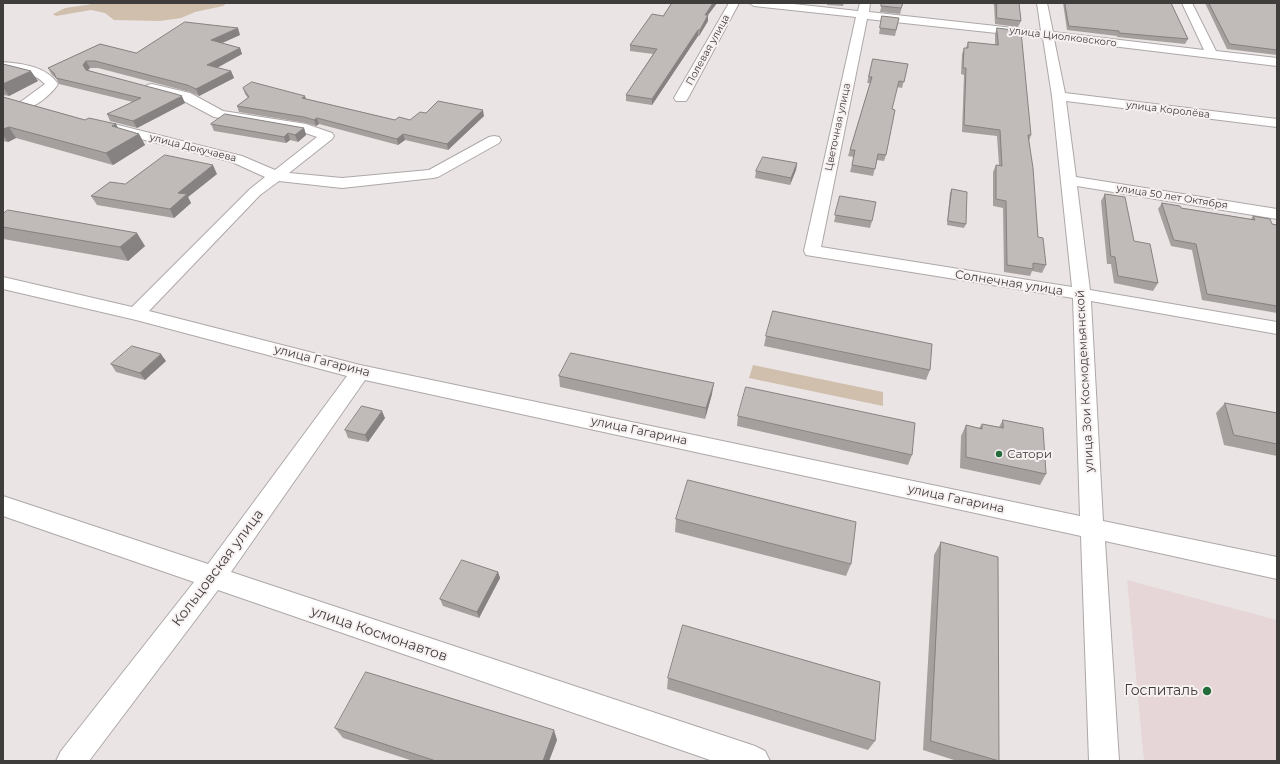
<!DOCTYPE html>
<html>
<head>
<meta charset="utf-8">
<style>
  body { margin:0 }
  #map { position:relative; width:1280px; height:764px; overflow:hidden; background:#ebe4e4; font-family:Montserrat,sans-serif }
  canvas { display:block }
  .frame { position:absolute; inset:0; border:4px solid #3f3c3c; pointer-events:none }
</style>
</head>
<body>
<div id="map">
<canvas width="1280" height="764"></canvas>
<div class="frame"></div>
</div>
<script>
const c = document.querySelector('canvas').getContext('2d');
c.lineJoin = 'round';
function fill(path, color) { c.fillStyle = color; c.fill(path, 'evenodd'); }
function strokePath(path, color, width, dash) { c.strokeStyle = color; c.lineWidth = width; c.lineCap = dash ? 'butt' : 'round'; c.setLineDash(dash || []); c.stroke(path); }
function drawText(font, color, halo, rows, align = 'center') {
  c.font = font + ' Montserrat,sans-serif'; c.lineWidth = 4; c.setLineDash([]); c.textBaseline = 'middle'; c.strokeStyle = halo; c.fillStyle = color; for (const [text, x, y, turn = 0] of rows) {
    c.save(); c.translate(x, y); c.rotate((+turn || 0) * Math.PI / 180); c.textAlign = isNaN(turn) ? turn : align; if (halo) c.strokeText(text, 0, 0); c.fillText(text, 0, 0); c.restore();
  }
}
fill(new Path2D(`
  M 1127,580 L 1277,620 L 1277,761 L 1144,761 Z`), '#e6d6d7');
fill(new Path2D(`
  M 99,3 L 227,3 L 223,6 L 195,12 L 181,18 L 160,21 L 114,20 L 105,13 L 91,10 L 56,16 L 53,14 L 65,8 Z
  M 753,365 L 883,392 L 883,406 L 749,378 Z`), '#d0bfad');
const minor = new Path2D(`
  M 729,3 L 739,3 L 688,98 L 686,101 L 676,101 L 674,98 Z
  M 749,3 L 784,3 L 858,11 L 860,3 L 870,3 L 869,12 L 1041,31 L 1037,3 L 1047,3 L 1053,32 L 1204,50 L 1182,3 L 1192,3 L 1216,51 L 1277,58 L 1277,66 L 1054,39 L 1065,93 L 1277,119 L 1277,127 L 1066,101 L 1076,177 L 1277,209 L 1277,219 L 1077,186 L 1090,290 L 1277,322 L 1277,334 L 1091,301 L 1103,521 L 1277,557 L 1277,579 L 1105,541 L 1119,761 L 1089,761 L 1081,536 L 365,380 L 231,572 L 755,746 L 765,751 L 770,761 L 713,761 L 218,590 L 89,761 L 56,761 L 61,751 L 194,582 L 3,516 L 3,496 L 208,564 L 347,376 L 136,320 L 3,289 L 3,277 L 132,307 L 250,189 L 265,177 L 232,162 L 109,131 L 107,128 L 109,125 L 114,124 L 242,156 L 275,170 L 317,137 L 303,132 L 214,117 L 180,99 L 147,91 L 146,88 L 147,85 L 152,84 L 190,93 L 223,111 L 306,124 L 332,133 L 334,136 L 332,139 L 289,173 L 342,178 L 429,170 L 489,137 L 494,136 L 499,137 L 501,140 L 499,143 L 438,177 L 433,178 L 342,188 L 279,181 L 260,195 L 149,311 L 360,365 L 1080,516 L 1073,298 L 806,255 L 804,251 L 856,17 L 754,6 ZM 867,19 L 1043,38 L 1052,96 L 1072,287 L 821,247 Z
  M 3,62 C 23,64 46,66 58,84 C 52,94 31,112 19,109 L 17,106 L 19,103 L 45,84 C 34,72 18,71 3,70 Z`);
strokePath(minor, '#aea7a8', 2);
fill(minor, '#fff');
fill(new Path2D(`
  M 672,3 L 717,3 L 708,15 L 708,21 L 699,36 L 698,36 L 652,105 L 626,101 L 626,95 L 653,54 L 630,51 L 630,45 L 663,16 Z
  M 827,3 L 844,3 L 843,6 L 827,5 Z
  M 882,3 L 903,3 L 900,14 L 880,12 Z
  M 993,3 L 1019,3 L 1021,21 L 1018,27 L 995,24 L 994,5 L 993,4 Z
  M 1063,3 L 1171,3 L 1188,39 L 1185,44 L 1117,37 L 1117,36 L 1067,30 Z
  M 1205,3 L 1277,3 L 1277,55 L 1227,49 Z
  M 882,16 L 899,18 L 895,36 L 879,34 Z
  M 997,28 L 1031,135 L 1029,141 L 1038,237 L 1046,265 L 1042,273 L 1032,271 L 1030,276 L 1004,272 L 1003,208 L 993,206 L 993,172 L 996,165 L 999,165 L 997,136 L 962,132 L 964,75 L 961,74 L 962,54 L 964,48 L 966,48 L 968,42 L 995,45 L 995,34 Z
  M 240,35 L 222,43 L 240,48 L 242,54 L 217,68 L 231,71 L 234,78 L 199,96 L 190,92 L 98,68 L 90,68 L 88,70 L 185,103 L 137,128 L 110,121 L 107,114 L 133,102 L 59,84 L 56,78 L 52,75 L 48,68 L 100,44 L 136,53 Z
  M 873,59 L 908,64 L 902,88 L 897,87 L 892,109 L 886,155 L 884,161 L 877,160 L 873,176 L 850,172 L 854,157 L 848,156 L 870,83 L 867,83 Z
  M 3,64 L 38,81 L 9,96 L 3,95 Z
  M 243,88 L 307,99 L 395,120 L 410,120 L 426,113 L 484,116 L 448,150 L 405,140 L 398,145 L 319,124 L 316,126 L 306,123 L 239,112 L 237,106 L 248,98 L 245,94 Z
  M 3,97 L 85,120 L 116,124 L 118,128 L 139,134 L 145,145 L 113,165 L 16,138 L 8,142 L 3,141 Z
  M 211,124 L 304,128 L 306,135 L 298,142 L 290,140 L 286,143 L 214,131 Z
  M 797,163 L 796,170 L 790,185 L 755,178 L 756,171 Z
  M 217,174 L 188,197 L 191,203 L 174,218 L 97,205 L 91,196 L 125,184 Z
  M 952,189 L 966,224 L 964,228 L 947,225 L 950,193 Z
  M 1105,194 L 1134,241 L 1158,283 L 1153,291 L 1114,283 L 1111,264 L 1107,264 L 1101,201 Z
  M 840,196 L 872,221 L 870,228 L 834,222 Z
  M 1162,203 L 1181,208 L 1251,219 L 1253,216 L 1272,224 L 1277,225 L 1277,313 L 1202,300 L 1192,250 L 1171,246 L 1158,209 Z
  M 3,214 L 145,246 L 128,261 L 3,239 Z
  M 766,336 L 930,370 L 926,380 L 764,346 Z
  M 166,361 L 145,380 L 116,372 L 111,364 Z
  M 559,376 L 712,394 L 705,419 L 560,387 Z
  M 1225,403 L 1277,413 L 1277,456 L 1224,445 L 1216,413 Z
  M 738,416 L 912,455 L 908,465 L 737,426 Z
  M 385,418 L 368,442 L 348,438 L 345,430 Z
  M 1003,420 L 1046,474 L 1040,485 L 960,468 L 961,436 L 966,425 L 979,428 L 982,424 L 999,427 Z
  M 676,519 L 851,564 L 846,576 L 675,532 Z
  M 941,542 L 999,761 L 957,761 L 923,750 L 934,555 Z
  M 498,572 L 500,578 L 479,618 L 443,606 L 440,599 Z
  M 668,678 L 875,741 L 868,750 L 667,689 Z
  M 335,728 L 557,740 L 549,761 L 413,761 L 343,738 Z`), '#a5a09e');
fill(new Path2D(`
  M 713,3 L 717,3 L 708,15 L 708,21 L 699,36 L 700,30 L 705,15 Z
  M 238,28 L 240,35 L 213,47 L 211,40 Z
  M 698,30 L 698,36 L 652,105 L 652,99 Z
  M 240,48 L 242,54 L 209,72 L 207,65 Z
  M 86,61 L 90,68 L 87,71 L 83,65 Z
  M 31,71 L 38,81 L 9,96 L 3,87 L 3,84 Z
  M 231,71 L 234,78 L 199,96 L 196,89 Z
  M 182,96 L 185,103 L 137,128 L 133,121 Z
  M 305,96 L 307,102 L 302,98 Z
  M 483,110 L 484,116 L 448,150 L 447,144 Z
  M 317,118 L 319,124 L 316,126 L 314,120 Z
  M 116,124 L 122,136 L 112,126 Z
  M 9,127 L 16,138 L 8,142 L 3,135 L 3,129 Z
  M 304,128 L 306,135 L 298,142 L 295,135 Z
  M 288,133 L 290,140 L 286,143 L 284,137 Z
  M 139,134 L 145,145 L 113,165 L 106,153 Z
  M 403,134 L 405,140 L 398,145 L 397,139 Z
  M 797,163 L 796,170 L 790,185 L 791,178 Z
  M 213,165 L 217,174 L 188,197 L 191,203 L 174,218 L 170,209 L 178,193 Z
  M 137,233 L 145,246 L 128,261 L 120,247 Z
  M 161,354 L 166,361 L 145,380 L 140,373 Z
  M 714,383 L 712,394 L 705,419 L 706,408 Z
  M 382,411 L 385,418 L 368,442 L 365,435 Z
  M 498,572 L 500,578 L 479,618 L 477,612 Z
  M 554,730 L 557,740 L 549,761 L 543,761 Z`), '#868281');
const building = new Path2D(`
  M 672,3 L 713,3 L 705,15 L 708,15 L 700,30 L 698,30 L 652,99 L 626,95 L 657,49 L 630,45 L 652,14 L 663,16 Z
  M 882,3 L 903,3 L 901,8 L 881,6 Z
  M 997,3 L 1019,3 L 1021,21 L 997,18 Z
  M 1065,3 L 1171,3 L 1188,39 L 1119,33 L 1119,31 L 1069,26 Z
  M 1209,3 L 1277,3 L 1277,50 L 1230,44 Z
  M 882,16 L 899,18 L 896,30 L 880,28 Z
  M 185,22 L 238,28 L 211,40 L 240,48 L 207,65 L 231,71 L 196,89 L 187,85 L 95,61 L 86,61 L 83,65 L 86,70 L 176,94 L 182,96 L 133,121 L 107,114 L 141,98 L 56,78 L 54,73 L 48,68 L 100,44 L 136,53 Z
  M 997,28 L 1021,31 L 1031,135 L 1028,135 L 1033,168 L 1038,237 L 1043,238 L 1046,265 L 1033,263 L 1033,269 L 1007,265 L 1006,201 L 996,199 L 996,165 L 1002,166 L 1000,130 L 964,125 L 966,68 L 963,68 L 964,48 L 968,48 L 968,42 L 998,45 Z
  M 873,59 L 908,64 L 904,82 L 899,81 L 892,109 L 895,110 L 886,155 L 878,154 L 875,169 L 852,165 L 855,150 L 850,150 L 872,77 L 869,77 Z
  M 3,64 L 31,71 L 3,84 Z
  M 252,82 L 305,96 L 302,98 L 395,120 L 399,117 L 410,120 L 420,112 L 426,113 L 438,101 L 483,110 L 447,144 L 403,134 L 397,139 L 317,118 L 314,120 L 304,117 L 237,106 L 249,97 L 243,88 Z
  M 3,97 L 85,120 L 89,118 L 116,124 L 112,126 L 139,134 L 106,153 L 9,127 L 3,129 Z
  M 225,114 L 304,128 L 295,135 L 288,133 L 284,137 L 211,124 Z
  M 165,155 L 213,165 L 178,193 L 187,194 L 170,209 L 91,196 L 110,182 L 125,184 Z
  M 763,157 L 797,163 L 791,178 L 756,171 Z
  M 952,189 L 967,192 L 966,224 L 948,221 Z
  M 1105,194 L 1125,197 L 1134,241 L 1150,244 L 1158,283 L 1118,276 L 1115,257 L 1111,256 Z
  M 840,196 L 876,202 L 872,221 L 835,215 Z
  M 1162,203 L 1180,206 L 1181,208 L 1255,220 L 1253,216 L 1270,219 L 1272,224 L 1277,225 L 1277,306 L 1207,294 L 1196,244 L 1174,240 Z
  M 8,210 L 137,233 L 120,247 L 3,227 L 3,214 Z
  M 773,311 L 932,344 L 930,370 L 766,336 Z
  M 132,346 L 161,354 L 140,373 L 111,364 Z
  M 571,353 L 714,383 L 706,408 L 559,376 Z
  M 746,387 L 915,423 L 912,455 L 738,416 Z
  M 1225,403 L 1277,413 L 1277,444 L 1234,435 Z
  M 362,406 L 382,411 L 365,435 L 345,430 Z
  M 1003,420 L 1043,428 L 1046,474 L 966,457 L 966,425 L 982,429 L 982,424 L 1003,428 Z
  M 688,480 L 856,522 L 851,564 L 676,519 Z
  M 941,542 L 998,557 L 999,761 L 931,741 Z
  M 462,560 L 498,572 L 477,612 L 440,599 Z
  M 683,625 L 880,682 L 875,741 L 668,678 Z
  M 366,672 L 554,730 L 543,761 L 436,761 L 335,728 Z`);
fill(building, '#c0bab8');
strokePath(building, '#868281', 1);
for (const [x, y, r, color] of [
  [999,454,4,"#246c39"],
  [1207,691,5,"#246c39"]
]) { const dot = new Path2D(); dot.arc(x, y, r, 0, 2 * Math.PI); c.fillStyle = color; c.fill(dot); strokePath(dot, '#f8f1f2', 1.5); }
drawText('10px', '#3f3c3c', '#f8f1f2', [
  ["улица Циолковского",1063,37,7],
  ["Полевая улица",708,50,-61],
  ["улица Королёва",1168,110,7],
  ["Цветочная улица",838,127,-78],
  ["улица Докучаева",193,148,14],
  ["улица 50 лет Октября",1172,197,9]
]);
drawText('12px', '#3f3c3c', '#f8f1f2', [
  ["Солнечная улица",1009,283,9],
  ["улица Гагарина",322,361,14],
  ["улица Зои Космодемьянской",1085,381,-93],
  ["улица Гагарина",639,431,12],
  ["улица Гагарина",956,499,12]
]);
drawText('12px', '#3f3c3c', '#f8f1f2', [
  ["Сатори",1007,454]
], 'left');
drawText('14px', '#3f3c3c', '#f8f1f2', [
  ["Кольцовская улица",218,568,-53],
  ["улица Космонавтов",379,634,19]
]);
drawText('14px', '#3f3c3c', '#f8f1f2', [
  ["Госпиталь",1198,691]
], 'right');
</script>
</body>
</html>
